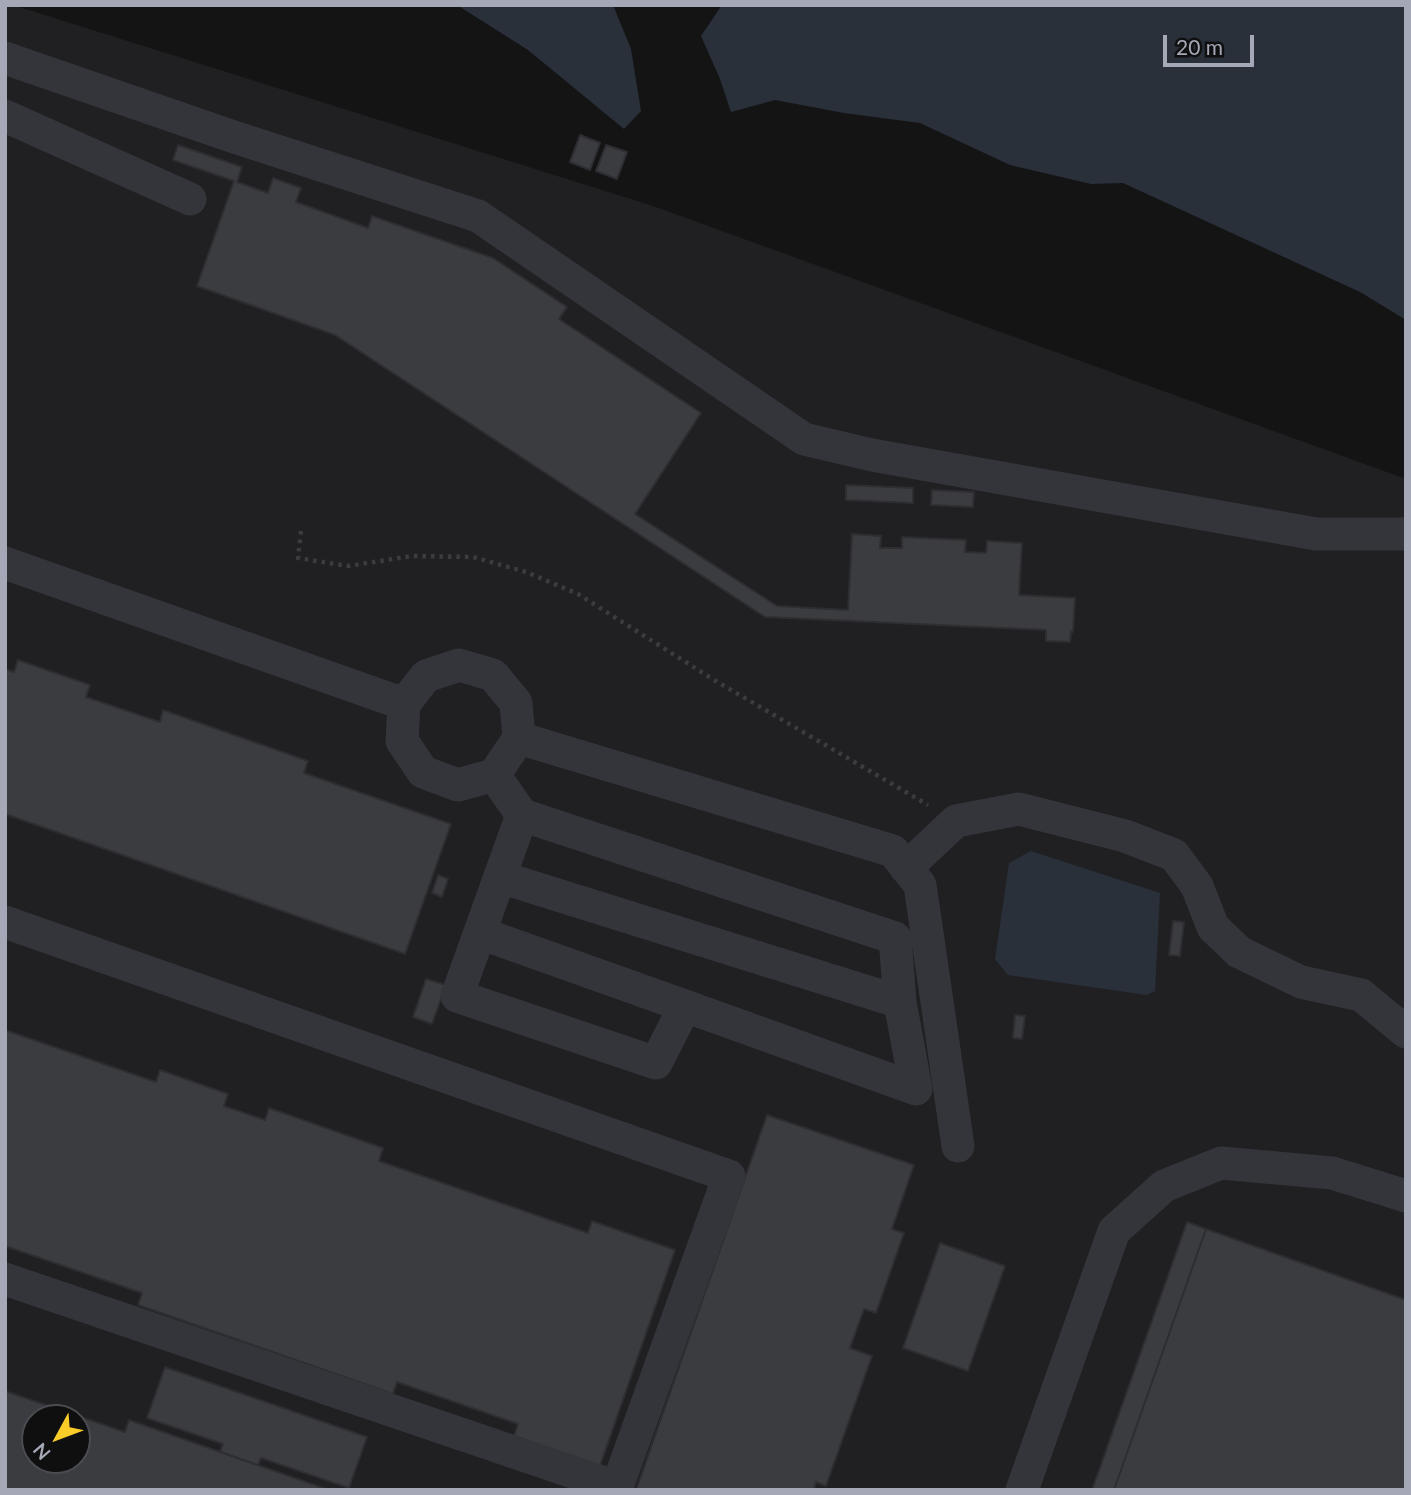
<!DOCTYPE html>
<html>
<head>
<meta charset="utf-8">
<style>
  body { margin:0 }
  #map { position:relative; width:1411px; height:1495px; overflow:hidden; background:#141415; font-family:Lato,sans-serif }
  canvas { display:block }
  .frame { position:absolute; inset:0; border:7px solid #a5a8b6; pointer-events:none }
  .north { position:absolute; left:21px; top:1404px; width:70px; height:70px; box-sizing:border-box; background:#0f0f10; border:2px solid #4b4c52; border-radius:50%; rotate:229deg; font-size:19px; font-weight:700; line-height:28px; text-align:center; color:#a5a8b6 }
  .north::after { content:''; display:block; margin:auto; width:24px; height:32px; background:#f9cc28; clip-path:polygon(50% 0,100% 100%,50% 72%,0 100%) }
  .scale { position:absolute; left:1163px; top:35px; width:91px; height:32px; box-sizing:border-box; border:4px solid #a5a8b6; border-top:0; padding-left:9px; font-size:21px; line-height:24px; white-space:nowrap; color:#a5a8b6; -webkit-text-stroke:5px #0f0f10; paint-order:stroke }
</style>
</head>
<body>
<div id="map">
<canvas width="1411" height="1495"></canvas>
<div class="frame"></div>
<div class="north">N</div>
<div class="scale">20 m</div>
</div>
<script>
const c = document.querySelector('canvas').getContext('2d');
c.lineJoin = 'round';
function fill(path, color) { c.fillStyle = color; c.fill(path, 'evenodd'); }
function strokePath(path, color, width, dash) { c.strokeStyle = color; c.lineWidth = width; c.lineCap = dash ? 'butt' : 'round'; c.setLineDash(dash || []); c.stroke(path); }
fill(new Path2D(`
  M 5,5 L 13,5 L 653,206 L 1406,479 L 1406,1490 L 5,1490 ZM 35,1418 L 77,1418 L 77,1460 L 35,1460 Z`), '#202022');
fill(new Path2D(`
  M 457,5 L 613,5 L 631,49 L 641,111 L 624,129 L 528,50 Z
  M 722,5 L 1406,5 L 1406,320 L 1360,292 L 1123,183 L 1091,184 L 1010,165 L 920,123 L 844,113 L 775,100 L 731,112 L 720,79 L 701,36 Z
  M 1031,851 L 1160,893 L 1155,991 L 1146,995 L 1008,975 L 995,959 L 1009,863 Z`), '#29303a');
const building = new Path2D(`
  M 580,135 L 600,143 L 590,170 L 570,162 Z
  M 178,145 L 242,167 L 237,182 L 268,193 L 273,178 L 301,188 L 296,202 L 368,228 L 372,216 L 493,258 L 567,307 L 559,319 L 701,413 L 635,514 L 777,606 L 848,610 L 852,534 L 881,536 L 880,548 L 902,548 L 902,537 L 966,540 L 965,552 L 986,553 L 987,541 L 1022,543 L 1019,595 L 1075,598 L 1073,632 L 1071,631 L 1070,642 L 1046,641 L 1046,630 L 765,617 L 335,335 L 197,286 L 234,181 L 173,160 Z
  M 606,145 L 627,152 L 617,179 L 596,171 Z
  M 846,485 L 913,488 L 913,503 L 846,500 Z
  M 932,490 L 974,492 L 973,507 L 931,505 Z
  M 18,660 L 90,685 L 86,697 L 160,722 L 163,710 L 308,761 L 304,773 L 451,824 L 405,954 L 5,814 L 5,669 L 14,672 Z
  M 438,875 L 448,879 L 442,897 L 432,893 Z
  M 1173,921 L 1184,922 L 1180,956 L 1169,955 Z
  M 426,979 L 446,985 L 432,1024 L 413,1017 Z
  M 1015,1015 L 1025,1016 L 1022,1039 L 1013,1038 Z
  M 5,1030 L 156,1082 L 160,1070 L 228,1094 L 224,1106 L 265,1120 L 269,1108 L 383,1148 L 379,1161 L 588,1233 L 592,1221 L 675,1250 L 600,1466 L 514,1436 L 518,1424 L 397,1382 L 393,1394 L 138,1305 L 142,1293 L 5,1246 Z
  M 767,1115 L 914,1165 L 892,1229 L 904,1233 L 876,1313 L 864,1309 L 850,1348 L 872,1356 L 826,1486 L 816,1482 L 814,1490 L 636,1490 Z
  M 1187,1222 L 1206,1229 L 1114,1490 L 1092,1490 Z
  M 1206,1229 L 1406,1300 L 1406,1490 L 1114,1490 Z
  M 940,1243 L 1005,1266 L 968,1371 L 903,1348 Z
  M 165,1367 L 367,1437 L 349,1488 L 261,1458 L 258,1465 L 220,1452 L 223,1444 L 147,1418 Z
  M 5,1391 L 125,1432 L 129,1420 L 329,1490 L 5,1490 ZM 35,1418 L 77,1418 L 77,1460 L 35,1460 Z`);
fill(building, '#3b3c40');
strokePath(building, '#2e2d32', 2);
strokePath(new Path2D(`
  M 301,531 L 298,558 L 348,566 L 412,556 L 473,557 L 526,572 L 578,594 L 714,680 L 928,805`), '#3a3c42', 4.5, [3.5, 5]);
strokePath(new Path2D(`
  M 5,58 L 234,137 L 478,216 L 804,439 L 872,455 L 1316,534 L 1406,534
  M 5,116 L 190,199
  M 5,563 L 404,704
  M 459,665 L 493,675 L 516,703 L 519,738 L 494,775 L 458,785 L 423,772 L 402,741 L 404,704 L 426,676 Z
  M 519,738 L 893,851 L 920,885 L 958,1146
  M 906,868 L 956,821 L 1019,809 L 1125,836 L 1174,855 L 1197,886 L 1213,927 L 1239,952 L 1301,982 L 1361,995 L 1406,1032
  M 500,877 L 900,1002 L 895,938 L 522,815
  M 5,922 L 729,1176 L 617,1487 L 5,1279
  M 480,933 L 685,1006 L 656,1063 L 457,996 L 522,815 L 494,775
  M 685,1006 L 916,1089 L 900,1002
  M 1022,1490 L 1114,1231 L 1164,1186 L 1221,1163 L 1332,1173 L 1406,1196`), '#34353b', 33);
</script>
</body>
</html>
